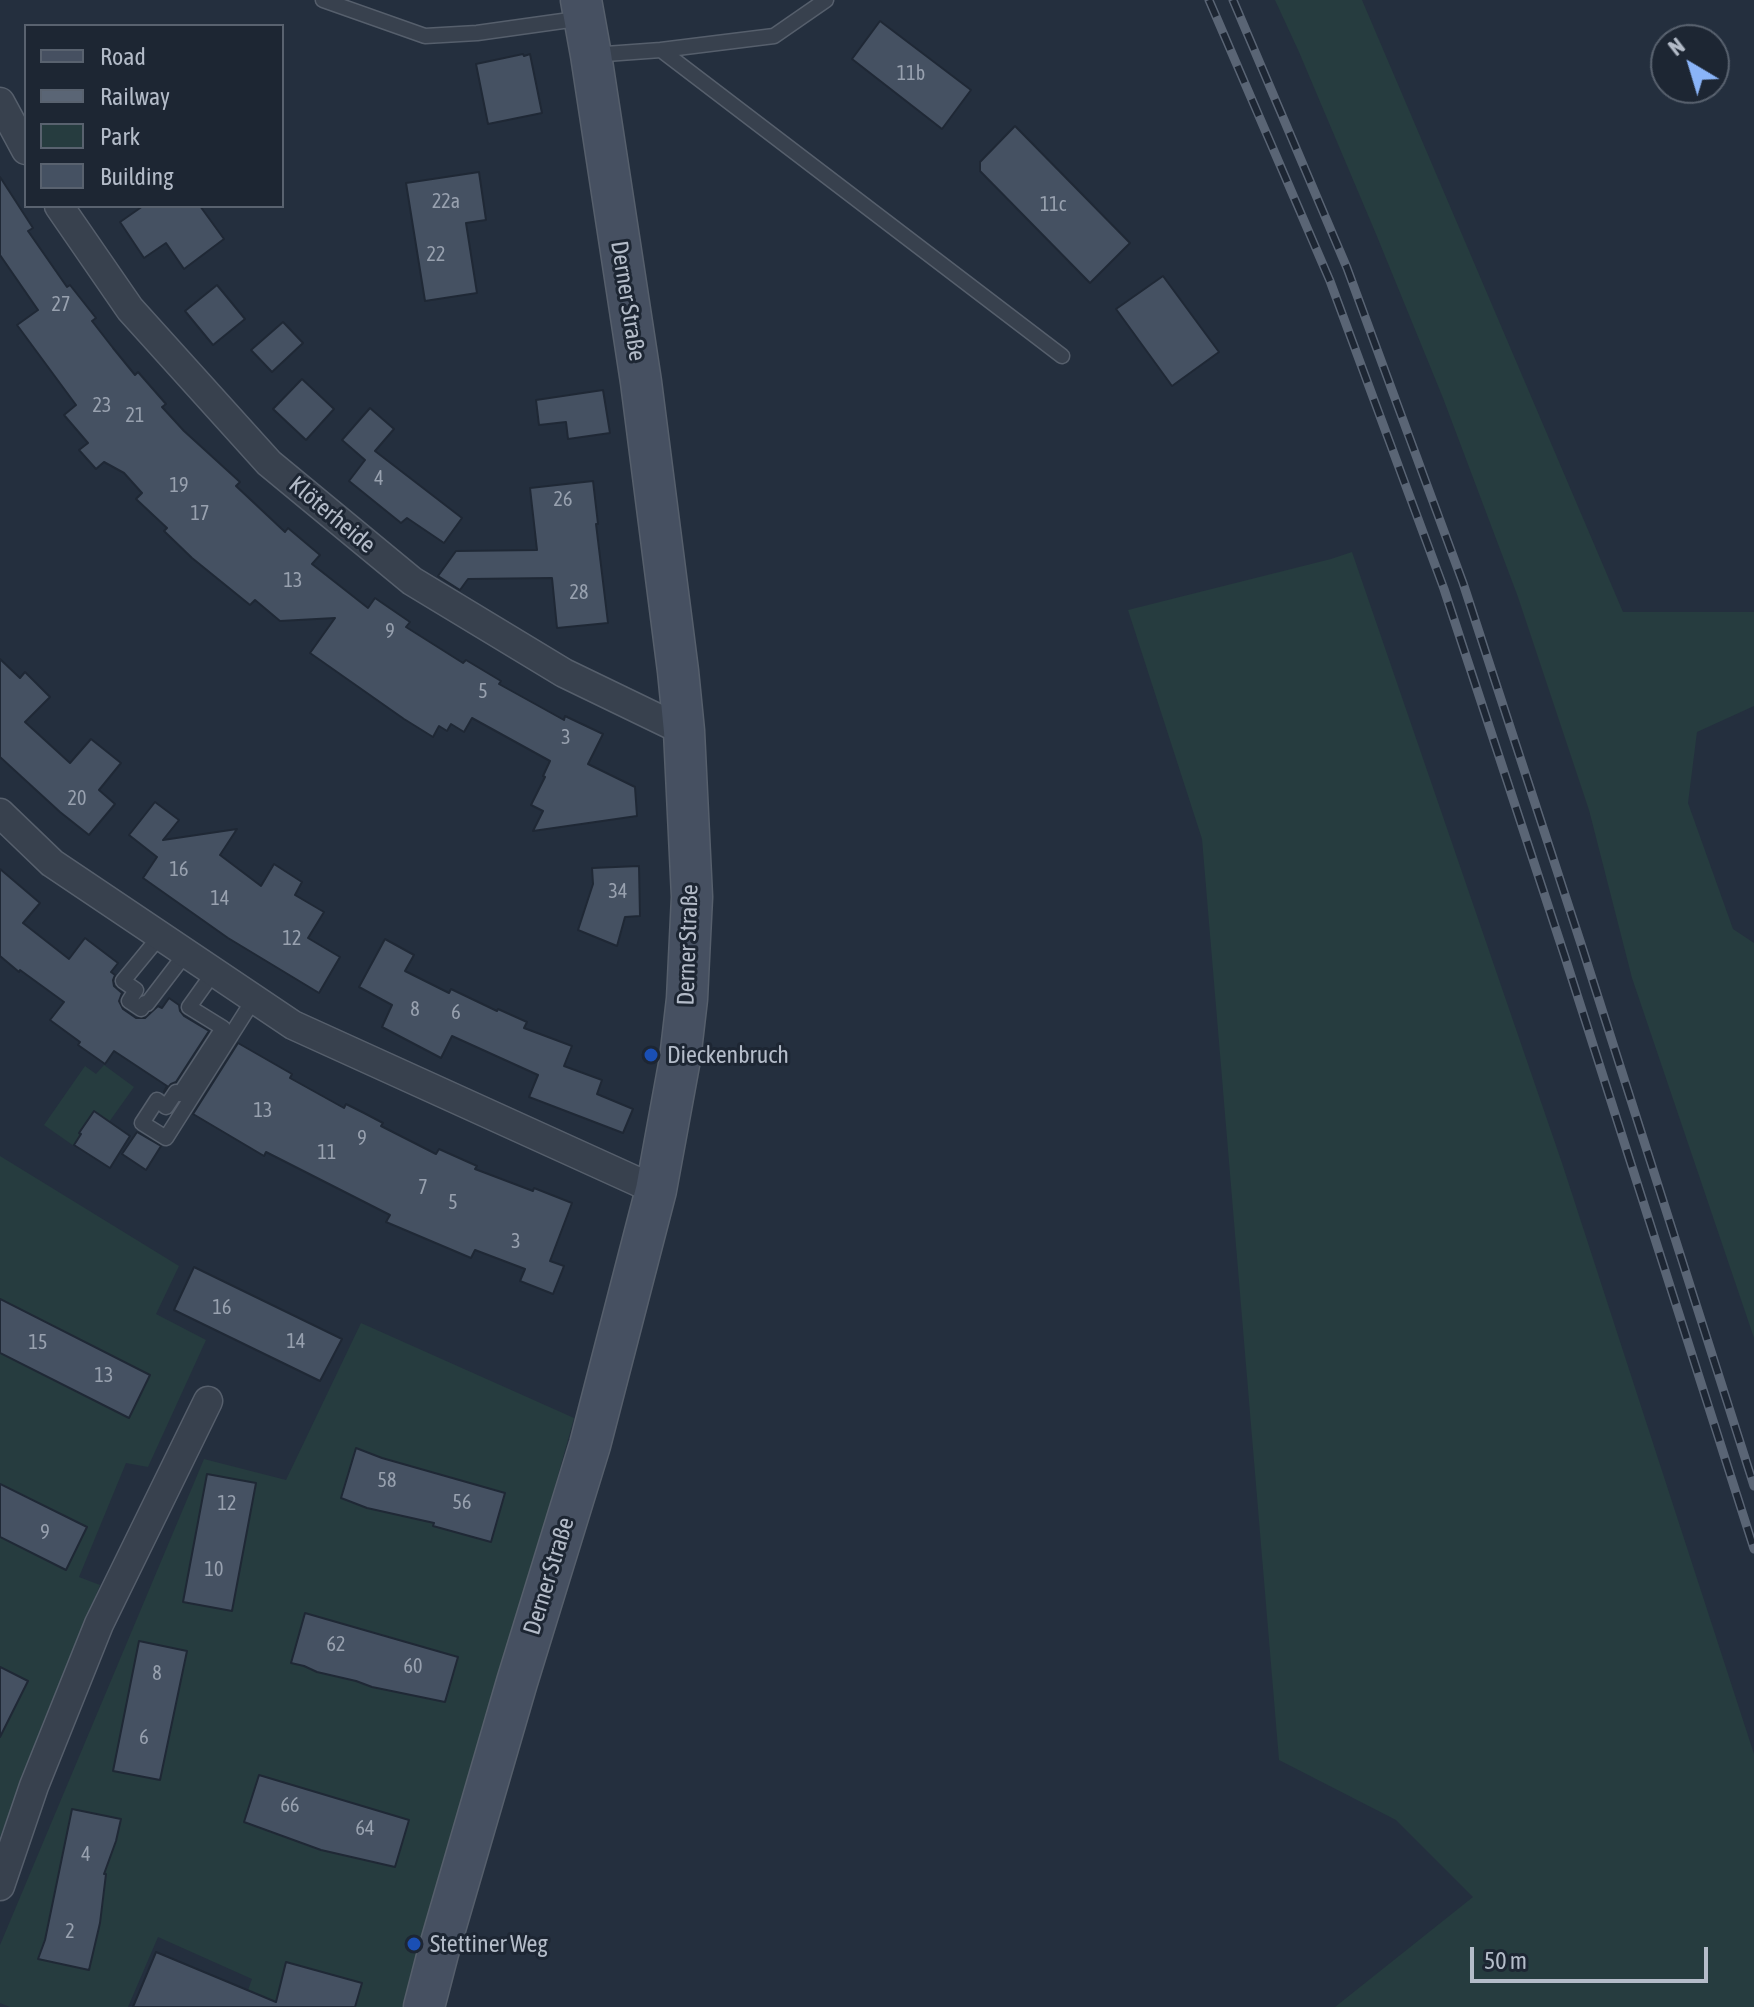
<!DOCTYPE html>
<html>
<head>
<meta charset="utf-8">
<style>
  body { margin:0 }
  #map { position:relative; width:1754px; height:2007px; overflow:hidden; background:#242f3e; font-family:"Asap Condensed",sans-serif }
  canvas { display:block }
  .legend { position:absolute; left:24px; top:24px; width:260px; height:184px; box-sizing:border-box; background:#1d2633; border:2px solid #59626f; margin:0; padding:10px 14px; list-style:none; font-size:24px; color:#b4bcc9 }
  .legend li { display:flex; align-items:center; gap:16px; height:40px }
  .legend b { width:40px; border:2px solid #59626f }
  .north { position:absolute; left:1650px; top:24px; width:80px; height:80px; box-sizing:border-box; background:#1d2633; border:2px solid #59626f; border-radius:50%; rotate:322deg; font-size:22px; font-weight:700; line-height:32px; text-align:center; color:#b4bcc9 }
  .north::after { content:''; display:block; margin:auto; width:28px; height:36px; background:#8ab4f8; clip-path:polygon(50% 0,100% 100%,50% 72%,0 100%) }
  .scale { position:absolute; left:1470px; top:1947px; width:238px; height:36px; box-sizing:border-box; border:4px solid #b4bcc9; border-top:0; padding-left:10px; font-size:24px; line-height:28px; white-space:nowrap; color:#b4bcc9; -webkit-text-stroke:6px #1d2633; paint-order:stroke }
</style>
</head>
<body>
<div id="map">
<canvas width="1754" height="2007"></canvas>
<ul class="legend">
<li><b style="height:10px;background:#465061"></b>Road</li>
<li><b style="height:10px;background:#5a6575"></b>Railway</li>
<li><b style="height:22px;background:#263c3f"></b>Park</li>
<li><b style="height:22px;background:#455162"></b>Building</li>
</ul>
<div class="north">N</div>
<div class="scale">50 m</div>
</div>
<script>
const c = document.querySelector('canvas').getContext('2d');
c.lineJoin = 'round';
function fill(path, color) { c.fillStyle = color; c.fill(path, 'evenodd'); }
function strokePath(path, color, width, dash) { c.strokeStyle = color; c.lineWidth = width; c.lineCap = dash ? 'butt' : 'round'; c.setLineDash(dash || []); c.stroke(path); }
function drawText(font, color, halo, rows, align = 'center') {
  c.font = font + ' "Asap Condensed",sans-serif'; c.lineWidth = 6; c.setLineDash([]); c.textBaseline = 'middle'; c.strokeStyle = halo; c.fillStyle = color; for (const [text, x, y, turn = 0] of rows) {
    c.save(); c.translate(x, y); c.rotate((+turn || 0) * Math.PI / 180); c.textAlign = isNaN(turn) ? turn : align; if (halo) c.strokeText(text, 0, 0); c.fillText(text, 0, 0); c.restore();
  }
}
fill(new Path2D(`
  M 1275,0 L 1362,0 L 1623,612 L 1754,612 L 1754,706 L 1697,732 L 1688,803 L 1733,929 L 1754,943 L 1754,1338 L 1632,978 L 1589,810 L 1518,597 L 1443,398 L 1376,234 L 1299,52 Z
  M 1352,552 L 1562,1163 L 1754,1754 L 1754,2007 L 1335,2007 L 1473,1897 L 1396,1820 L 1279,1760 L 1202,839 L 1128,610 L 1331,559 Z
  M 104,1065 L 134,1087 L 109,1122 L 94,1111 L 79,1132 L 81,1134 L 74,1146 L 44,1125 L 85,1066 L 96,1074 Z
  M 0,1156 L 179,1266 L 156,1314 L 206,1340 L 148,1467 L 126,1463 L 79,1577 L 100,1585 L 0,1837 Z
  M 361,1323 L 574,1418 L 410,2007 L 242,2007 L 252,1979 L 158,1937 L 128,2007 L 10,2007 L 0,2003 L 0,1945 L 204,1459 L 286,1480 Z`), '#263c3f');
const building = new Path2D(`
  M 880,21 L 971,90 L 942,129 L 852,59 Z
  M 523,54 L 524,56 L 530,54 L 542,113 L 488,124 L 476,64 Z
  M 1015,126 L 1130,243 L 1090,283 L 980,171 L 980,162 Z
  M 479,172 L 486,220 L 466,223 L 477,293 L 425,301 L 406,183 Z
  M 0,177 L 33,228 L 28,231 L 67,287 L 70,285 L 96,318 L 92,321 L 113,348 L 135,375 L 138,372 L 166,404 L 162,407 L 184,431 L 240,482 L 236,486 L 285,532 L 288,528 L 320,555 L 312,564 L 368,608 L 375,598 L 410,622 L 406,627 L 463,663 L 466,660 L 501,681 L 499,684 L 564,720 L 565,716 L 603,734 L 588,764 L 635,787 L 637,816 L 533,831 L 543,811 L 531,805 L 545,777 L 543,776 L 550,761 L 472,718 L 464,732 L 451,724 L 447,731 L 439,726 L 433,737 L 404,719 L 310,653 L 335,618 L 280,621 L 255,600 L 250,605 L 192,558 L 164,531 L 167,528 L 136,499 L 142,493 L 124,473 L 104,462 L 96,469 L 79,450 L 88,443 L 64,415 L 76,405 L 17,325 L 38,310 L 0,255 Z
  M 143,206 L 200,206 L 224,239 L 184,269 L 166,243 L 144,258 L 120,222 Z
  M 1163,276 L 1219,352 L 1172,386 L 1116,309 Z
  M 217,285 L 245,319 L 213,345 L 185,311 Z
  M 283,322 L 303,343 L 272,372 L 251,350 Z
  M 302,379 L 334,409 L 306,440 L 273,409 Z
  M 603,390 L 610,433 L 568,439 L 566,422 L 539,425 L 536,400 Z
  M 370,408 L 394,429 L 375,451 L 462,518 L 444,543 L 407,518 L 401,523 L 349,481 L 365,460 L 342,440 Z
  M 593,481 L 598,524 L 596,524 L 608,623 L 557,628 L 552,578 L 468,579 L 460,590 L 438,576 L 456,551 L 537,550 L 530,488 Z
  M 0,659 L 20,678 L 25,672 L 50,697 L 25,722 L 70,763 L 91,739 L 121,763 L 99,790 L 115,804 L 89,835 L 60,812 L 0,757 Z
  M 155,802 L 179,820 L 163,840 L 237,829 L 220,855 L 261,886 L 274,864 L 302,882 L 295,895 L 324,912 L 308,938 L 340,957 L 319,993 L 228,938 L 143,878 L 157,857 L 129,835 Z
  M 639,866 L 640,916 L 625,917 L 617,946 L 578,930 L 593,884 L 592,868 Z
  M 0,869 L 40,903 L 23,923 L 69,959 L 85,938 L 118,963 L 111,972 L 115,975 L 113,980 L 114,986 L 122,993 L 119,1001 L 123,1009 L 136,1018 L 145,1018 L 158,1006 L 162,1008 L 169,998 L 179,1005 L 180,1011 L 184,1016 L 209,1031 L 176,1082 L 171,1084 L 164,1092 L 167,1086 L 114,1051 L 105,1064 L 78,1045 L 80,1042 L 50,1020 L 64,1002 L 20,970 L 19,972 L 0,956 Z
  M 385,939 L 414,955 L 405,971 L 449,993 L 451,989 L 497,1011 L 498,1009 L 527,1022 L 524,1028 L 572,1046 L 564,1066 L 602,1080 L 597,1094 L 633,1109 L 623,1133 L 529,1097 L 538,1075 L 452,1036 L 441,1058 L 382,1027 L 392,1005 L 359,987 Z
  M 238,1043 L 292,1074 L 290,1078 L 344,1108 L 346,1104 L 364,1113 L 383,1123 L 381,1126 L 436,1154 L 439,1149 L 477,1166 L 475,1169 L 533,1191 L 534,1188 L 572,1203 L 550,1261 L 564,1266 L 553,1294 L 520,1281 L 525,1269 L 475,1250 L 471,1258 L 386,1222 L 390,1215 L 266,1152 L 264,1156 L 193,1114 Z
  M 94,1111 L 130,1136 L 110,1168 L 74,1145 L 81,1134 L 79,1133 Z
  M 137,1132 L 161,1146 L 146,1170 L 122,1154 Z
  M 194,1267 L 342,1339 L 320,1381 L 174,1310 Z
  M 0,1299 L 150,1375 L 129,1418 L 0,1353 Z
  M 356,1448 L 382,1458 L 505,1493 L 491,1542 L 433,1526 L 434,1523 L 367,1508 L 341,1498 Z
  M 207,1474 L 256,1483 L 232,1611 L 183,1602 Z
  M 0,1484 L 87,1527 L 66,1570 L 0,1537 Z
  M 305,1613 L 458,1657 L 445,1702 L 372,1687 L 356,1681 L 317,1672 L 304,1666 L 291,1663 Z
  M 139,1641 L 187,1651 L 160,1780 L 113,1771 Z
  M 0,1667 L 28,1681 L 0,1737 Z
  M 259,1775 L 409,1820 L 395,1867 L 321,1850 L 244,1822 Z
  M 72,1809 L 121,1819 L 116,1841 L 104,1874 L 106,1874 L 100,1923 L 89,1970 L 38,1959 L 45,1940 Z
  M 156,1952 L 276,2002 L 286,1962 L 362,1983 L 355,2007 L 133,2007 Z`);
fill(building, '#455162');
strokePath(building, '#1f2835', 2);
const lane = new Path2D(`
  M 323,0 L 425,36 L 477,33 L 584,18
  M 661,50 L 774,36 L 826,0
  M 592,55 L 661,50 L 1062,356
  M 160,936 L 123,981 L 136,990 L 129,1001 L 141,1009 L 145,1003 L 147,1004 L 186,953
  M 214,972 L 189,1007 L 223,1028 L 180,1094 L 176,1092 L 166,1107 L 157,1100 L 142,1123 L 166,1138 L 254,999`);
const street = new Path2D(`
  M 0,102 L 26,150
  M 59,206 L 130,309 L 269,463 L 412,581 L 564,673 L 684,731
  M 0,813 L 52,863 L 293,1025 L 656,1190
  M 0,1886 L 34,1786 L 99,1624 L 208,1401`);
const secondary = new Path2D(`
  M 424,2007 L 438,1953 L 517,1682 L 590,1445 L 656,1190 L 680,1059 L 687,999 L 692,897 L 684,731 L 678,671 L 641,382 L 591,55 L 581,0`);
strokePath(lane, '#565f6c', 17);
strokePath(street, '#565f6c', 31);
strokePath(secondary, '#565f6c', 43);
strokePath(lane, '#38414e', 14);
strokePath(street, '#38414e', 28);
strokePath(secondary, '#465061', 40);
const rail = new Path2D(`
  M 1209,0 L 1330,281 L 1444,589 L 1565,957 L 1754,1549
  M 1233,0 L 1347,268 L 1463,583 L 1583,950 L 1754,1486`);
strokePath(rail, '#5a6575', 9);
strokePath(rail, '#1d2633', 6, [18]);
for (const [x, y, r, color] of [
  [651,1055,8,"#1a4fb4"],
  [414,1944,8,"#1a4fb4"]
]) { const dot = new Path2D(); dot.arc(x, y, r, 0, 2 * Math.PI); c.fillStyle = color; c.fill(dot); strokePath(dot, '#1d2633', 3); }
drawText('20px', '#98a1af', null, [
  ["11b",911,74],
  ["22a",446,202],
  ["11c",1053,205],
  ["22",436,255],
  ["27",61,305],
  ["23",102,406],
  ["21",135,416],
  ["4",379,479],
  ["19",179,486],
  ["26",563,500],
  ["17",200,514],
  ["13",293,581],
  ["28",579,593],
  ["9",390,632],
  ["5",483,692],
  ["3",566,738],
  ["20",77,799],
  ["16",179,870],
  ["34",618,892],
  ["14",220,899],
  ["12",292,939],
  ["8",415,1010],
  ["6",456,1013],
  ["13",263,1111],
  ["9",362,1139],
  ["11",327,1153],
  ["7",423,1188],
  ["5",453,1203],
  ["3",516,1242],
  ["16",222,1308],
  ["14",296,1342],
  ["15",38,1343],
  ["13",104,1376],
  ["58",387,1481],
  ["56",462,1503],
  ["12",227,1504],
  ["9",45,1533],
  ["10",214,1570],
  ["62",336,1645],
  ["60",413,1667],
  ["8",157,1674],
  ["6",144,1738],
  ["66",290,1806],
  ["64",365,1829],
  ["4",86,1855],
  ["2",70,1932]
]);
drawText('24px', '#b4bcc9', '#1d2633', [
  ["Derner Straße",628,301,81],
  ["Klöterheide",332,515,40],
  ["Derner Straße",688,945,-88],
  ["Derner Straße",549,1576,-73]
]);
drawText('24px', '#b4bcc9', '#1d2633', [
  ["Dieckenbruch",667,1055],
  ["Stettiner Weg",430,1944]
], 'left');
</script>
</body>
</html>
